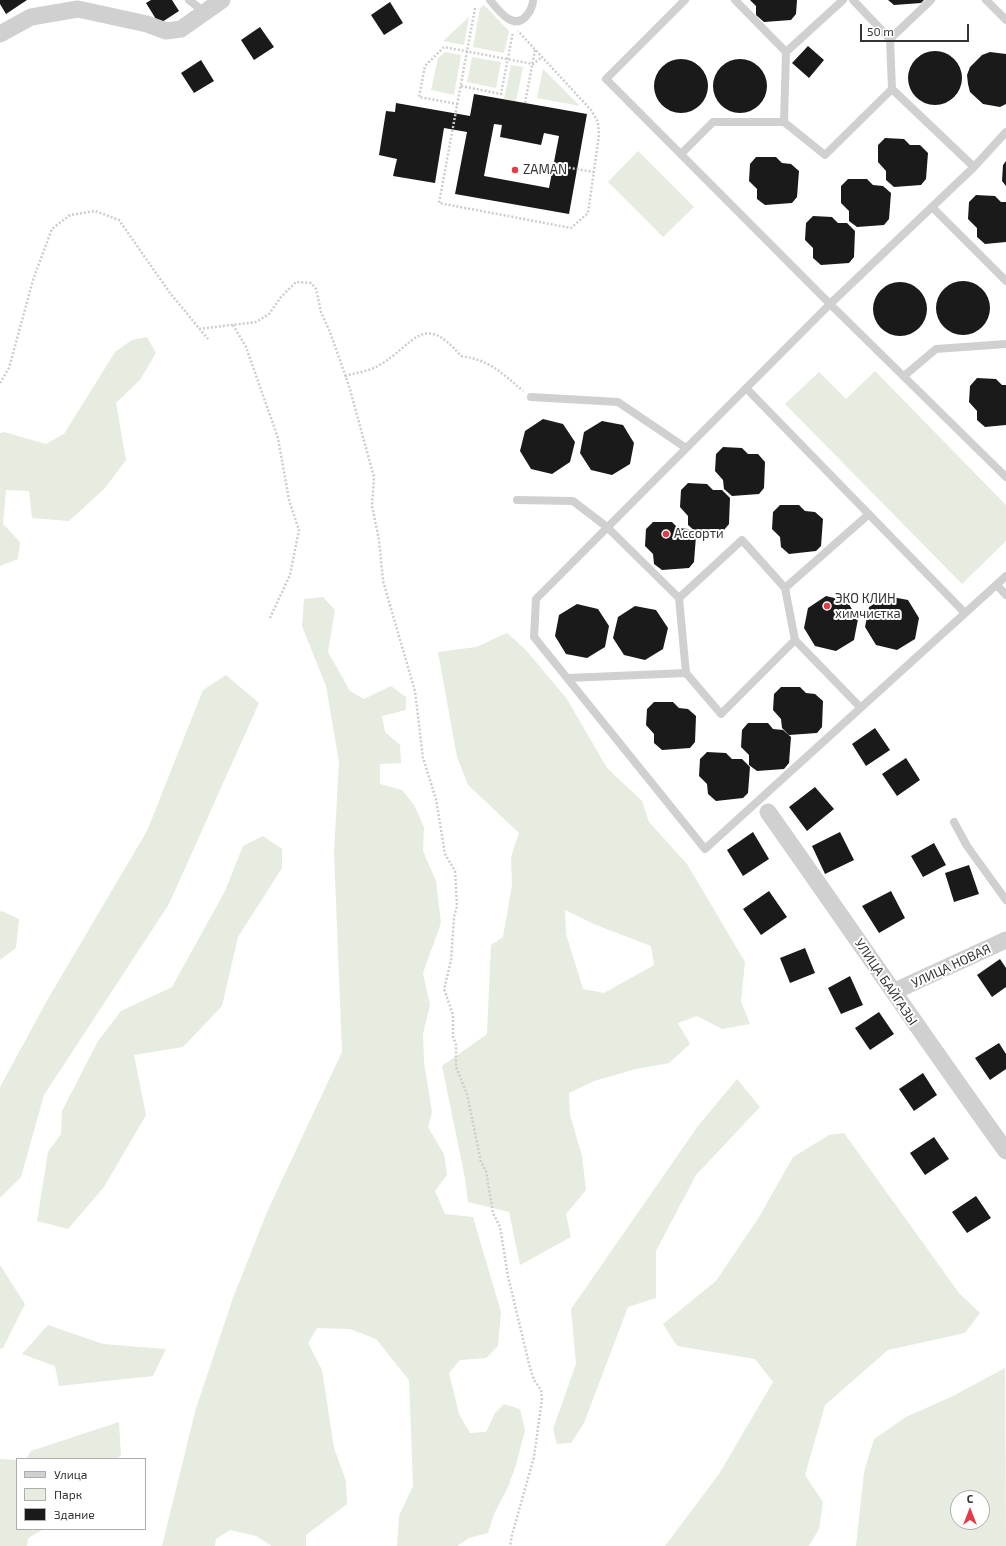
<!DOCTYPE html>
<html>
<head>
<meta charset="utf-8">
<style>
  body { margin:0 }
  #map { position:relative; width:1006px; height:1546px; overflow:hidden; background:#fff; font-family:"Exo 2",sans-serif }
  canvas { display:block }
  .legend { position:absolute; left:16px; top:1458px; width:130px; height:72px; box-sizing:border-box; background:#fff; border:1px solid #adadad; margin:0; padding:5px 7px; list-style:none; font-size:12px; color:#333 }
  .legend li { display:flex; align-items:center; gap:8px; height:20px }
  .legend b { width:20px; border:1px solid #adadad }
  .north { position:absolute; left:950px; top:1490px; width:40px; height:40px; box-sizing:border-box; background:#fff; border:1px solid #adadad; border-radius:50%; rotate:0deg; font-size:11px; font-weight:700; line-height:16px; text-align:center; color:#333 }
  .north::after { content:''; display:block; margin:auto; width:14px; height:18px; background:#e63946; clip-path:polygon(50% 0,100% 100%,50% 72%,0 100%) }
  .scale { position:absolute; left:860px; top:24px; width:109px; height:18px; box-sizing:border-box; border:2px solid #333; border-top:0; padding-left:5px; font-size:12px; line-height:14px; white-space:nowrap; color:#333; -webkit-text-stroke:3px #fff; paint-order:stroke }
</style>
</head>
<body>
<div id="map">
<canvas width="1006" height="1546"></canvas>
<ul class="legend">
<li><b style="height:5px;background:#d0d0d0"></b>Улица</li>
<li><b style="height:11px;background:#e6ecdf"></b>Парк</li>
<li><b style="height:11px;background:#1a1a1a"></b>Здание</li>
</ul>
<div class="north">С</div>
<div class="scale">50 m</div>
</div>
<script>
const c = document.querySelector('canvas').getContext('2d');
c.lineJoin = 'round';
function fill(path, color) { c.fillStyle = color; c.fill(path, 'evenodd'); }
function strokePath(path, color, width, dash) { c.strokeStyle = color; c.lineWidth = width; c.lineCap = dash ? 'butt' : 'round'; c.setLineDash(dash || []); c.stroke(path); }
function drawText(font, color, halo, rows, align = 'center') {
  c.font = font + ' "Exo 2",sans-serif'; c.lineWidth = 4; c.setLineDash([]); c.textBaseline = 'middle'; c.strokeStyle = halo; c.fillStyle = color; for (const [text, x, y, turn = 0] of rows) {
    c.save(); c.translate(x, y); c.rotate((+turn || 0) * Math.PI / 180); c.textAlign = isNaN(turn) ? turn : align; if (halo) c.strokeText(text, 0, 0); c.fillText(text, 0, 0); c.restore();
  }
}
fill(new Path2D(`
  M 484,5 L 509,31 L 504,53 L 473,47 L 480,8 Z
  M 469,17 L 464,45 L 443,41 Z
  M 445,52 L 461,55 L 454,95 L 431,90 L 438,58 Z
  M 472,57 L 501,62 L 496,88 L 467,82 Z
  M 511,65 L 523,67 L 516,101 L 504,99 Z
  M 543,69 L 580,106 L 537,98 Z
  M 638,151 L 694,207 L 663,237 L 608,182 Z
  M 147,337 L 156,353 L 140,380 L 116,403 L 126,460 L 105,488 L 69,521 L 32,518 L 29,491 L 6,490 L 3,524 L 20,542 L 18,559 L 0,566 L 0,433 L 4,432 L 46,444 L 64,434 L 115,352 L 132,340 Z
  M 875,371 L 1006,505 L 1006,541 L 962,584 L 785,404 L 819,372 L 846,399 Z
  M 323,597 L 335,610 L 328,652 L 350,691 L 364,699 L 391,686 L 406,697 L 406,710 L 382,716 L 385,732 L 400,745 L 401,763 L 380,764 L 380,784 L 402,790 L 414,805 L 424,827 L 423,851 L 436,881 L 441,923 L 423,973 L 430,1005 L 423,1034 L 424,1062 L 432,1112 L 428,1127 L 444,1154 L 447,1175 L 435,1191 L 445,1214 L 473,1217 L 501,1312 L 498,1346 L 486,1358 L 460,1360 L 449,1373 L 459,1414 L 470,1433 L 486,1432 L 495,1413 L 504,1404 L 520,1409 L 525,1430 L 516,1465 L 508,1487 L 494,1514 L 488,1533 L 469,1538 L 457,1546 L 397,1546 L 399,1516 L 413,1486 L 409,1380 L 376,1339 L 350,1329 L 317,1328 L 308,1343 L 322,1370 L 334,1448 L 346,1481 L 347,1504 L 306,1535 L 306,1546 L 272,1546 L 256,1536 L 230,1530 L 216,1539 L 215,1546 L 162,1546 L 196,1408 L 233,1298 L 267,1212 L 342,1052 L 334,852 L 339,762 L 326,686 L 302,626 L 304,599 Z
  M 507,633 L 525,649 L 567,699 L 607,768 L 642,801 L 649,822 L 687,864 L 745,962 L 741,1001 L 750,1024 L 722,1029 L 697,1016 L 678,1023 L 690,1044 L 669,1063 L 636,1069 L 594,1081 L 569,1093 L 570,1115 L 582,1156 L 586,1190 L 566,1214 L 571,1237 L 520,1265 L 509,1212 L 468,1202 L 465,1178 L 442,1066 L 487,1034 L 491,945 L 503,937 L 512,885 L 511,857 L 519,833 L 468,785 L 457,757 L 438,652 L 476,647 ZM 565,910 L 596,925 L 651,946 L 654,965 L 604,993 L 583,989 L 566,934 Z
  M 226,675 L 259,703 L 169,904 L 44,1095 L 21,1177 L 0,1198 L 0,1087 L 49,997 L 147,831 L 203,690 Z
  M 263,836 L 282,849 L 282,868 L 238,937 L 222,1006 L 183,1047 L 134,1055 L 146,1115 L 104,1187 L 68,1229 L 37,1221 L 48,1152 L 61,1134 L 62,1111 L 98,1041 L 121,1011 L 172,987 L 225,891 L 243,846 Z
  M 2,911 L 19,919 L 16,948 L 0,960 L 0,912 Z
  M 737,1079 L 760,1107 L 696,1175 L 656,1251 L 656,1298 L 628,1307 L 584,1423 L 571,1443 L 557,1444 L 553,1429 L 576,1364 L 571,1309 L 698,1126 Z
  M 844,1133 L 959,1293 L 980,1313 L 965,1333 L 888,1350 L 825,1405 L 805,1475 L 823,1502 L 819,1529 L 809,1546 L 665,1546 L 719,1474 L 773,1382 L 755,1359 L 677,1346 L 663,1324 L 716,1281 L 759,1217 L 793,1157 L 829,1135 Z
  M 0,1265 L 25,1304 L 3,1348 L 0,1349 Z
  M 48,1325 L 103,1344 L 166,1349 L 153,1376 L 59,1386 L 55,1366 L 22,1354 Z
  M 1005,1368 L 1006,1546 L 856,1546 L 864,1472 L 874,1439 L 906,1417 L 953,1396 ZM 958,1498 L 982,1498 L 982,1522 L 958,1522 Z
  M 119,1422 L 121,1456 L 115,1459 L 26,1459 L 31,1451 Z
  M 0,1459 L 17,1460 L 17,1529 L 44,1529 L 28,1538 L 27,1546 L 0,1546 Z`), '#e6ecdf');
fill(new Path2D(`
  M 0,0 L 27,0 L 6,14 L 0,4 Z
  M 151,0 L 172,0 L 179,11 L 159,24 L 146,3 Z
  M 750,0 L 797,0 L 796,14 L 791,20 L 764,22 L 756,15 L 756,6 Z
  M 888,0 L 924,0 L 921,3 L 894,5 Z
  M 390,2 L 403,23 L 384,35 L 371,15 Z
  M 260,27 L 274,47 L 254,60 L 241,40 Z
  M 808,46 L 824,60 L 809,78 L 792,63 Z
  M908 78a27 27 0 1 1 54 0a27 27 0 1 1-54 0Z
  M 990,52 L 1006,54 L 1006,104 L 1000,107 L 983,104 L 970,92 L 968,84 L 967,75 L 970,67 L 982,55 Z
  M713 86a27 27 0 1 1 54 0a27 27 0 1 1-54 0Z
  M654 86a27 27 0 1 1 54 0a27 27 0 1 1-54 0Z
  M 201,60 L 214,81 L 194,93 L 181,73 Z
  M 474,94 L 587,114 L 569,214 L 455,194 L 467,132 L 444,128 L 435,183 L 393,176 L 397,159 L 379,155 L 386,111 L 395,112 L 396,103 L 470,116 ZM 494,124 L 502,125 L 500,137 L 541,145 L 544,133 L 559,136 L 549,188 L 484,176 Z
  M 885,138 L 904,139 L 910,145 L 920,145 L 928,153 L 926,179 L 921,185 L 894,187 L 886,180 L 886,171 L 878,162 L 878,145 Z
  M 756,157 L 776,157 L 782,163 L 791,164 L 799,171 L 797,197 L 792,203 L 765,205 L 757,199 L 757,189 L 749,181 L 750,164 Z
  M 1006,161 L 1006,186 L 1002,181 L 1003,165 Z
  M 848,179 L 867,179 L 873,185 L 883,186 L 891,193 L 889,219 L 884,225 L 857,227 L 849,221 L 849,211 L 841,203 L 841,186 Z
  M 976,195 L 995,196 L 1001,202 L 1006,202 L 1006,242 L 985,244 L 977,237 L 977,228 L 968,219 L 969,202 Z
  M 813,216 L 832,217 L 838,223 L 847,223 L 855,231 L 854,257 L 849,263 L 821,265 L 813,258 L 813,248 L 805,240 L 806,223 Z
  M936 308a27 27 0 1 1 54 0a27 27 0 1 1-54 0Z
  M873 309a27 27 0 1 1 54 0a27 27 0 1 1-54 0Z
  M 977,378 L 996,379 L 1002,385 L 1006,385 L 1006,425 L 985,427 L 977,420 L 977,411 L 969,402 L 970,386 Z
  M 543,419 L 563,424 L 575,442 L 570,462 L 552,474 L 531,469 L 520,451 L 525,431 Z
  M 602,421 L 623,425 L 634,443 L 630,464 L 612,475 L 591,470 L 580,453 L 584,432 Z
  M 723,447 L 742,448 L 748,454 L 758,454 L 765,462 L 764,488 L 759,494 L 732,496 L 724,489 L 723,480 L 715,471 L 716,454 Z
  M 688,483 L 707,484 L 713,490 L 722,490 L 730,498 L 729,524 L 724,530 L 696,532 L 688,525 L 688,516 L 680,507 L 681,490 Z
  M 780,505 L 799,505 L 805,511 L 815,512 L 823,519 L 821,546 L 816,551 L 789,554 L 781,547 L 780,537 L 772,529 L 773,512 Z
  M 653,522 L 672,522 L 678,528 L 688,529 L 696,536 L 694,562 L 689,568 L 662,570 L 654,564 L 653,554 L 645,546 L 646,529 Z
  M 826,596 L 847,601 L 858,619 L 854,640 L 836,651 L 815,646 L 804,628 L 808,608 Z
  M 887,596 L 908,600 L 919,618 L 915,639 L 897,650 L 876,645 L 865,627 L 869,607 Z
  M 577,604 L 598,609 L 609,626 L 605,647 L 587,658 L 566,654 L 555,636 L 559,615 Z
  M 635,606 L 656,610 L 668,628 L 663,649 L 645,660 L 624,655 L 613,638 L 618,617 Z
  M 781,687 L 800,687 L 806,693 L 815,694 L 823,701 L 822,727 L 817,733 L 789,735 L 782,728 L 781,719 L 773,710 L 774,694 Z
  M 654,702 L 673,702 L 679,708 L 688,709 L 696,716 L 695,742 L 690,748 L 662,750 L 654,743 L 654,734 L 646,725 L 647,709 Z
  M 748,723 L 768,723 L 773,729 L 783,730 L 791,737 L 789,763 L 784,769 L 757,771 L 749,765 L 749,755 L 741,747 L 742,730 Z
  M 875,728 L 890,750 L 866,766 L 852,744 Z
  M 707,752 L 726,753 L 732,759 L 742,759 L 750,767 L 748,793 L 743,798 L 716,801 L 708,794 L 707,784 L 699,776 L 700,759 Z
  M 906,758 L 920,780 L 897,796 L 882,774 Z
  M 815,787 L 834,809 L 807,831 L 789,807 Z
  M 753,832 L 769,859 L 743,876 L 727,850 Z
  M 840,832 L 854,860 L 825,874 L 812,846 Z
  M 934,843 L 946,865 L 923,877 L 911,856 Z
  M 969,865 L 979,894 L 954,902 L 945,873 Z
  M 769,891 L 787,917 L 761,935 L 743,909 Z
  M 891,891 L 905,918 L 879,933 L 862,906 Z
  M 805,948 L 815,973 L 790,983 L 780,958 Z
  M 1000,959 L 1006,968 L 1006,987 L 992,997 L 977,975 Z
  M 850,976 L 863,1005 L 841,1014 L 828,988 Z
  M 879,1012 L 894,1034 L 870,1050 L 855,1028 Z
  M 999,1043 L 1006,1054 L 1006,1069 L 990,1080 L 975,1058 Z
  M 923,1073 L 937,1095 L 914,1111 L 899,1089 Z
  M 934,1137 L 949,1159 L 925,1175 L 910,1153 Z
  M 976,1196 L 991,1218 L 967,1233 L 952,1212 Z`), '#1a1a1a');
strokePath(new Path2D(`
  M 475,8 L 439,203 L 571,228 L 588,213 L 599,135 L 598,122 L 591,110 L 518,31
  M 461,86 L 501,94 L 513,32
  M 525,103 L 535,50
  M 458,104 L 419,97 L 425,66 L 444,47 L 533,64 L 542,57
  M 553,165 L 594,172
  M 233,325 L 246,347 L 278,438 L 289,500 L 299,530 L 290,575 L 269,620
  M 199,329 L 256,322 L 269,314 L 281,297 L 296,282 L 311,283 L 316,289 L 321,312 L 330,332 L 349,386 L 374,477 L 372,506 L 379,540 L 383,581 L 415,691 L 423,758 L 436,799 L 445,854 L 455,871 L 457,906 L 454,917 L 451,961 L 444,989 L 453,1015 L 453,1036 L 456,1045 L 456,1067 L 467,1094 L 481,1162 L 486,1171 L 493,1213 L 500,1227 L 508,1276 L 529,1364 L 534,1380 L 541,1390 L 542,1399 L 534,1457 L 512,1535 L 510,1546
  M 345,376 C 356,373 369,371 378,366 C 415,345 422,310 461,356 C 490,360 502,373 523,391
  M 0,383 L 9,368 L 33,280 L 52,229 L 70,215 L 95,211 L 119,220 L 170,293 L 208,339`), '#cdcdcd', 2.5, [2, 2]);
strokePath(new Path2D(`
  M 189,0 L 203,11
  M 490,0 C 498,10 514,32 527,15 C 531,10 533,6 533,0
  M 685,0 L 606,79 L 830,304 L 536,599 L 534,637 L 705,849 L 1006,576
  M 735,0 L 786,52
  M 843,0 L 786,52 L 784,122 L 825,155 L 892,89 L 890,39 L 853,0
  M 986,0 L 1006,20
  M 890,39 L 931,0
  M 892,89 L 974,167
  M 1006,132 L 974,167 L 830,304 L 1006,477
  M 681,154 L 713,122 L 784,122
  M 932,207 L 1006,281
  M 904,376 L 936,349 L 1006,344
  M 746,388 L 964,612
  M 531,397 L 618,402 L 686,448
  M 517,500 L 573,501 L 607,527 L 679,598 L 742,540 L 785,588 L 795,640 L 721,714 L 686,673 L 679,598
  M 997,585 L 1006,595
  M 785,588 L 869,514
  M 795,640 L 860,707
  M 568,678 L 686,673
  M 954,822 L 967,846 L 1006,900`), '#d0d0d0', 8);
strokePath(new Path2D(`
  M 0,34 L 31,17 L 78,9 L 147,24 L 166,31 L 181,29 L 222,0
  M 768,812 C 848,925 925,1039 1006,1151
  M 895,991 L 1006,940`), '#d0d0d0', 17);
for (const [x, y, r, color] of [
  [515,170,4,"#e63946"],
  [666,534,4,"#e63946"],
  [827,606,4,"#e63946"]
]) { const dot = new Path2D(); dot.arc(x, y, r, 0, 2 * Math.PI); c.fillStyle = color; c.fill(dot); strokePath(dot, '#fff', 1.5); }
drawText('13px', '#333', '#fff', [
  ["ZAMAN",523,170],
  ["Ассорти",674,534],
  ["ЭКО КЛИН",835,599],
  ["химчистка",835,614]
], 'left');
drawText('13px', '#333', '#fff', [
  ["УЛИЦА НОВАЯ",951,966,-25],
  ["УЛИЦА БАЙГАЗЫ",886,982,56]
]);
</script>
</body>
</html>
